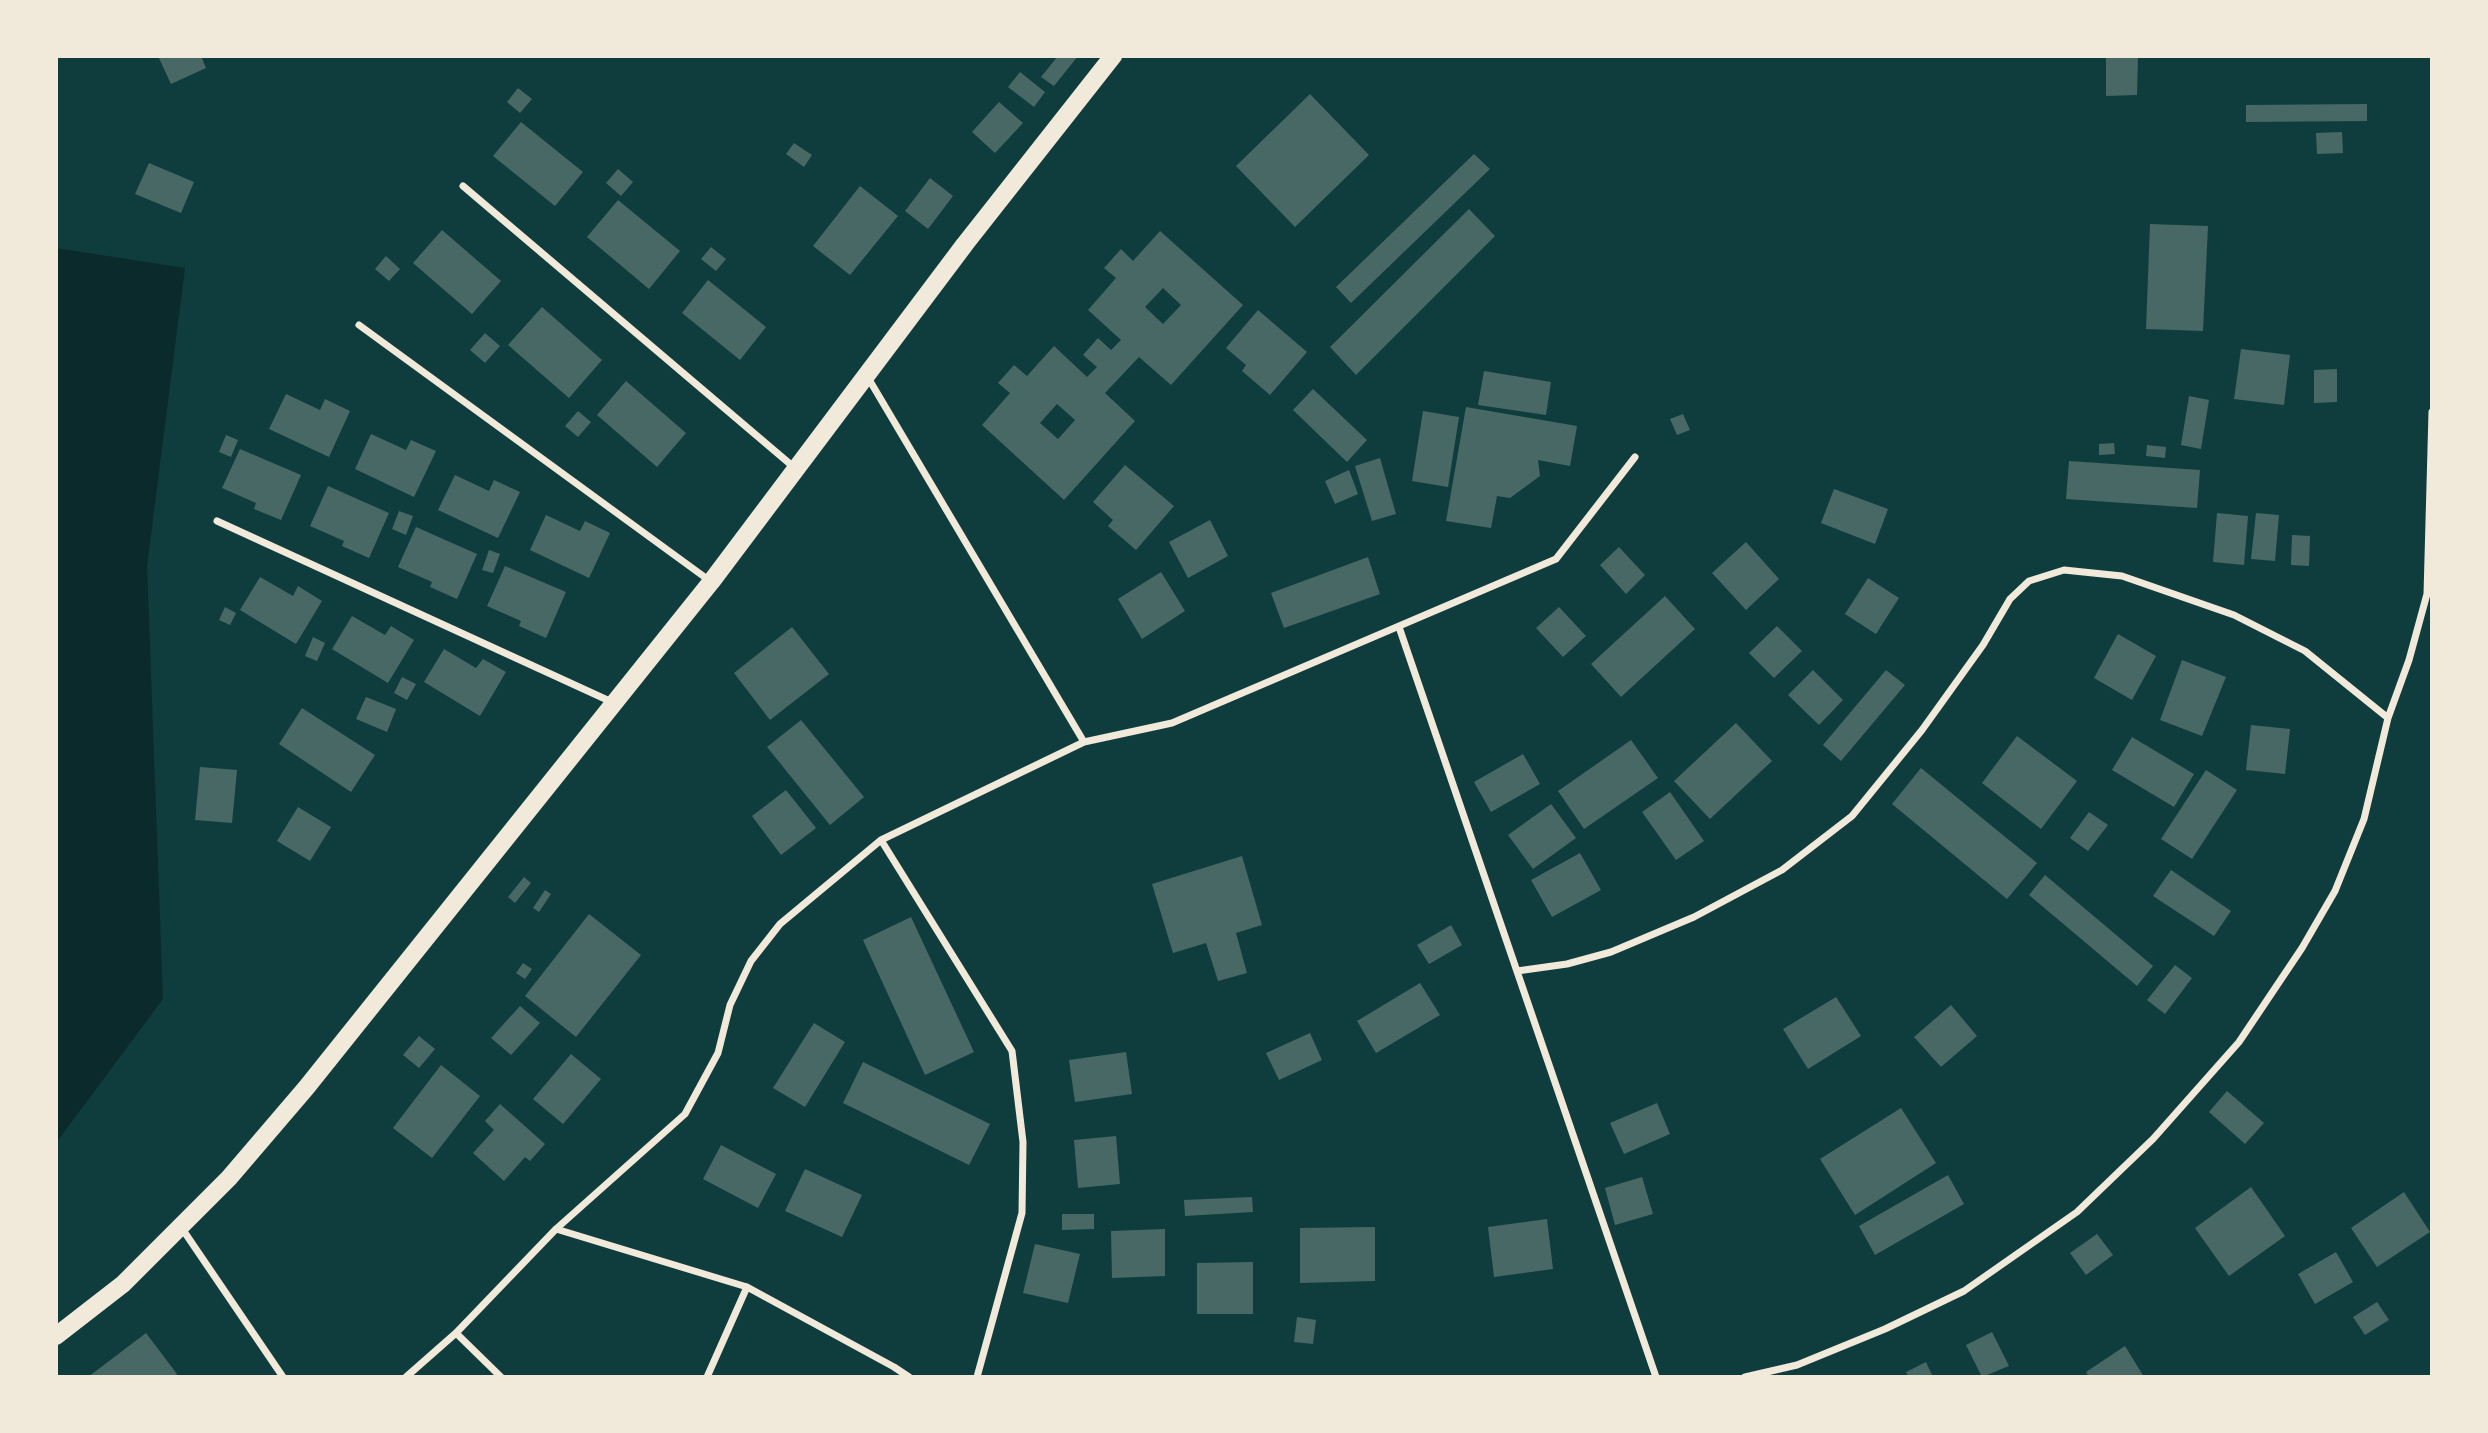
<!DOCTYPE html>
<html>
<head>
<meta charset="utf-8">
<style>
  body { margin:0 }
  #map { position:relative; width:2488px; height:1433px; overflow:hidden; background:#0f3d3e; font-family:"Archivo Narrow",sans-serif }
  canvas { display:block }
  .frame { position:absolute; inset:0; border:58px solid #f1e9da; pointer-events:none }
</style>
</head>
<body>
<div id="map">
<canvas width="2488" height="1433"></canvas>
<div class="frame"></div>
</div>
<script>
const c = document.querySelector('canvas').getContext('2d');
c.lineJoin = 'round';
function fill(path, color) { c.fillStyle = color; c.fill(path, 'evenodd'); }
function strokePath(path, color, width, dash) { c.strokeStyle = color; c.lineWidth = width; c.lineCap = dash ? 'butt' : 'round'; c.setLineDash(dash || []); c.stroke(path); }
fill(new Path2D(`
  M 56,248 L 185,268 L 147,566 L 163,999 L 56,1143 Z`), '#0a2a2b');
fill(new Path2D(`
  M 158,56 L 201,56 L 206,68 L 171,84 Z
  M 1058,56 L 1078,56 L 1054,86 L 1041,77 Z
  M 2106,56 L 2138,56 L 2137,95 L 2106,96 Z
  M 1020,72 L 1045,92 L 1034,107 L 1008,87 Z
  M 518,88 L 532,99 L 520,113 L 507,102 Z
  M 1310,94 L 1369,155 L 1295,227 L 1236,166 Z
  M 999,102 L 1023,123 L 995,153 L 972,132 Z
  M 2367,104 L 2367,121 L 2246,122 L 2246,105 Z
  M 521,122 L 583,172 L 555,206 L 493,156 Z
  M 2342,132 L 2343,153 L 2317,154 L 2316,133 Z
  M 794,143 L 812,155 L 804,167 L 786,154 Z
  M 1474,154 L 1490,169 L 1351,303 L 1336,287 Z
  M 149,163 L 194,182 L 181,213 L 135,194 Z
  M 618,169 L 633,182 L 621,196 L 606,183 Z
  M 930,178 L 953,196 L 928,229 L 905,211 Z
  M 860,186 L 898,216 L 850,275 L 813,246 Z
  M 618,200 L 680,251 L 649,289 L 587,237 Z
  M 1469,209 L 1495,236 L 1356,375 L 1330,347 Z
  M 2150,224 L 2208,226 L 2203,331 L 2146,329 Z
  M 442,230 L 501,281 L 472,314 L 413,263 Z
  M 1160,231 L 1243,305 L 1171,385 L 1139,357 L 1105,393 L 1135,421 L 1064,500 L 982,425 L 1010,393 L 998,383 L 1014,365 L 1027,376 L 1054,346 L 1087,377 L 1097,367 L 1083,355 L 1098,338 L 1111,350 L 1121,340 L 1088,310 L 1116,278 L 1104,268 L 1121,249 L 1133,261 ZM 1163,288 L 1181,305 L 1163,324 L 1145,307 ZM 1057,404 L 1075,420 L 1058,439 L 1040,423 Z
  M 711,247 L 726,259 L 716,271 L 701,259 Z
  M 386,256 L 400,269 L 389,281 L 375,269 Z
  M 708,280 L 766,327 L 740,360 L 682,313 Z
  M 542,307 L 602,360 L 569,398 L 508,345 Z
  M 1258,310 L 1307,352 L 1270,395 L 1242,371 L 1246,365 L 1226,348 Z
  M 485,333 L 500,346 L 485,363 L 470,350 Z
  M 2241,349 L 2290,355 L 2284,405 L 2234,399 Z
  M 2337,369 L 2337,402 L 2314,403 L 2314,370 Z
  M 1484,371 L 1551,382 L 1546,415 L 1478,405 Z
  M 626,381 L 686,433 L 657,467 L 597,415 Z
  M 1313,389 L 1367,440 L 1347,462 L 1293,410 Z
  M 286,394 L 320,410 L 325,399 L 350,411 L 329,457 L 269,429 Z
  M 2189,396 L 2209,400 L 2201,449 L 2181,445 Z
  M 1466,407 L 1577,426 L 1570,466 L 1538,460 L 1540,476 L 1510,498 L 1497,496 L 1491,528 L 1446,521 Z
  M 578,411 L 591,422 L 578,437 L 565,426 Z
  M 1423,411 L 1459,417 L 1448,487 L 1412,481 Z
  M 1683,414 L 1690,430 L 1677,435 L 1670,419 Z
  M 371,434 L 406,450 L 411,440 L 436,451 L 414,497 L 355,469 Z
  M 226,435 L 238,440 L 231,457 L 219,452 Z
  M 2114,443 L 2115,454 L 2099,455 L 2099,444 Z
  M 2147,445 L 2166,447 L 2165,458 L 2146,456 Z
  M 240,449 L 301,475 L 281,520 L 254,509 L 256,503 L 222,488 Z
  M 1380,458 L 1396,514 L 1372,521 L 1355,466 Z
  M 2069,461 L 2200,470 L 2197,508 L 2066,499 Z
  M 1125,465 L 1174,506 L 1136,550 L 1108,526 L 1113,520 L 1093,502 Z
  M 1349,470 L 1358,494 L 1335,504 L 1325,481 Z
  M 455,475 L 489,491 L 494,480 L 520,492 L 498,538 L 438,510 Z
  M 328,486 L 389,513 L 369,558 L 342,546 L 344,541 L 310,526 Z
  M 1834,489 L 1888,509 L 1875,544 L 1821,523 Z
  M 399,511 L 413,516 L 406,535 L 392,529 Z
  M 2217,513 L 2248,516 L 2244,565 L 2213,562 Z
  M 2256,513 L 2279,515 L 2275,561 L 2251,559 Z
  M 546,515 L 580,531 L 585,521 L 610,533 L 589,578 L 530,550 Z
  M 1210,520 L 1228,556 L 1188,578 L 1169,542 Z
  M 416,527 L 477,554 L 457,599 L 430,587 L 432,582 L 398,567 Z
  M 2292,535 L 2310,536 L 2309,566 L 2291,565 Z
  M 1746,542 L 1779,579 L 1746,610 L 1712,573 Z
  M 1619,547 L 1645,575 L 1626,594 L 1600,565 Z
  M 489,550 L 500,554 L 493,573 L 482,570 Z
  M 1368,557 L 1380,594 L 1284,628 L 1271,593 Z
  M 505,566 L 566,592 L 546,638 L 519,626 L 521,621 L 487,606 Z
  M 1161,572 L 1185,611 L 1142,639 L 1118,599 Z
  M 260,577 L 293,596 L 298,586 L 322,601 L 296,644 L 240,610 Z
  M 1868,578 L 1899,598 L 1876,634 L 1845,614 Z
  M 1665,596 L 1695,629 L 1621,697 L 1591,664 Z
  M 225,607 L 236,613 L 230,625 L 219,620 Z
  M 1559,607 L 1586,636 L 1563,657 L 1536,628 Z
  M 352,616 L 385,635 L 391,626 L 414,640 L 388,683 L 332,649 Z
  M 1777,626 L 1802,651 L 1774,678 L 1749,653 Z
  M 792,627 L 829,674 L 770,720 L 734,673 Z
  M 2118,634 L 2156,656 L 2132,700 L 2094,678 Z
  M 313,637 L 325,643 L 317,661 L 305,656 Z
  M 444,649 L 476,668 L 483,659 L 506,672 L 480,716 L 424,682 Z
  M 2182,660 L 2226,677 L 2202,736 L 2160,720 Z
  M 1813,670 L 1843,700 L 1819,725 L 1788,695 Z
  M 1886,670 L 1905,685 L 1841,761 L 1823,745 Z
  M 402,677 L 416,684 L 407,700 L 394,693 Z
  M 366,697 L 396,709 L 387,732 L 356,719 Z
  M 302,708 L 375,755 L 351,792 L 279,744 Z
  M 801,720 L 864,797 L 830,825 L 767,747 Z
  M 1736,723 L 1772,761 L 1710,819 L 1674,781 Z
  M 2251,725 L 2290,729 L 2285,774 L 2246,770 Z
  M 2017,736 L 2077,781 L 2041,829 L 1982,783 Z
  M 2132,737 L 2194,774 L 2174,807 L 2112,770 Z
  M 1631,740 L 1658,778 L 1584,829 L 1558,791 Z
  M 1523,754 L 1540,784 L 1491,812 L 1474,782 Z
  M 200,767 L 237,770 L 232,823 L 195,820 Z
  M 1921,768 L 2037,863 L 2007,899 L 1892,804 Z
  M 2206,770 L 2237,790 L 2192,859 L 2161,839 Z
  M 786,790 L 816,828 L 781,855 L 752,816 Z
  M 1670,792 L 1704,841 L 1676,860 L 1642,812 Z
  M 1551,804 L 1576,838 L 1533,869 L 1508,835 Z
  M 298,807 L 331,827 L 310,861 L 277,841 Z
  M 2089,812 L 2108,825 L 2088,851 L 2070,838 Z
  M 1580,853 L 1601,890 L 1552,917 L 1531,880 Z
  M 1242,856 L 1262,925 L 1236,933 L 1247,973 L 1218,981 L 1206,943 L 1173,953 L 1152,884 Z
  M 2171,870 L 2231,911 L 2214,936 L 2153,896 Z
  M 2045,875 L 2153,966 L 2137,986 L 2029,895 Z
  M 524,877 L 531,883 L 515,903 L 508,897 Z
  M 545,890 L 551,894 L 539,912 L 533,908 Z
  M 589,914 L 641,955 L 576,1037 L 525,996 Z
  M 911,917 L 974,1052 L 925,1075 L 863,940 Z
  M 1451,925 L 1462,945 L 1429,964 L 1417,945 Z
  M 523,963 L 532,969 L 525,979 L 516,973 Z
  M 2175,965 L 2192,978 L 2165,1014 L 2147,1000 Z
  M 1420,983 L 1440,1015 L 1376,1053 L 1357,1021 Z
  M 1836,997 L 1861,1036 L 1808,1069 L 1783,1029 Z
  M 1951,1005 L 1977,1036 L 1941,1067 L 1914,1037 Z
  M 520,1006 L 540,1023 L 511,1055 L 491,1038 Z
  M 814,1023 L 845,1042 L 805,1107 L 773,1088 Z
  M 1310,1033 L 1322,1060 L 1279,1080 L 1266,1053 Z
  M 419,1036 L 435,1049 L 419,1068 L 403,1055 Z
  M 1126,1052 L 1132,1094 L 1075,1102 L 1069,1060 Z
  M 571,1054 L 601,1079 L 563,1124 L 533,1099 Z
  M 863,1062 L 990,1124 L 969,1165 L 843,1103 Z
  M 441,1065 L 480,1096 L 432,1158 L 393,1128 Z
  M 2227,1091 L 2264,1123 L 2245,1144 L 2209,1112 Z
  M 1657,1103 L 1670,1134 L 1624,1154 L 1610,1123 Z
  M 500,1104 L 545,1144 L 530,1161 L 525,1157 L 504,1181 L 473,1153 L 494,1130 L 485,1121 Z
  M 1901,1108 L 1936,1163 L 1855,1215 L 1820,1159 Z
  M 1116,1136 L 1120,1184 L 1078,1188 L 1074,1140 Z
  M 721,1145 L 776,1174 L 758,1208 L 703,1179 Z
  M 805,1169 L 862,1195 L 842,1237 L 785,1211 Z
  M 1948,1175 L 1964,1204 L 1875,1255 L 1859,1226 Z
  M 1642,1177 L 1653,1214 L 1615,1225 L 1605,1188 Z
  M 2251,1187 L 2285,1236 L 2229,1276 L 2195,1228 Z
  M 2404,1192 L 2430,1232 L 2377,1267 L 2351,1228 Z
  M 1252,1197 L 1253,1212 L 1185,1216 L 1184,1200 Z
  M 1062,1214 L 1094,1214 L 1094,1229 L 1062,1230 Z
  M 1547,1219 L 1553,1269 L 1494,1277 L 1488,1227 Z
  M 1375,1227 L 1375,1281 L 1300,1283 L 1300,1228 Z
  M 1165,1229 L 1165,1276 L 1112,1278 L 1111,1231 Z
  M 2097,1234 L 2113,1255 L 2086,1275 L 2070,1253 Z
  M 1035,1244 L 1080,1254 L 1068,1303 L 1023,1293 Z
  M 2336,1252 L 2353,1282 L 2315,1304 L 2298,1274 Z
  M 1253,1262 L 1253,1314 L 1197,1314 L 1197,1263 Z
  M 2377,1302 L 2389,1320 L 2365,1335 L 2353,1317 Z
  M 1297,1317 L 1316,1320 L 1313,1344 L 1294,1342 Z
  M 1992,1332 L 2009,1366 L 1982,1377 L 1966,1345 Z
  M 146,1333 L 177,1374 L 173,1377 L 88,1377 Z
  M 2125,1346 L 2144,1377 L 2089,1377 L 2086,1372 Z
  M 1926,1362 L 1933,1377 L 1909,1377 L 1906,1372 Z`), '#486865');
strokePath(new Path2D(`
  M 463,186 L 796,469
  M 359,325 L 710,581
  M 867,376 L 1084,742
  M 217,521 L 614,703
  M 1399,627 L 1656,1377
  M 881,840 L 1012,1051 L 1023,1142 L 1022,1213 L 977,1377
  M 1517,971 L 1567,964 L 1611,952 L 1694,917 L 1782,870 L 1852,816 L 1922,730 L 1983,645 L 2010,599 L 2029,581 L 2064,570 L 2122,576 L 2234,615 L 2305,651 L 2388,718
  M 181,1227 L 283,1377
  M 456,1333 L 501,1377
  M 406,1377 L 456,1333 L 556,1229
  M 707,1377 L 747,1287
  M 909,1377 L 894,1367 L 747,1287 L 556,1229 L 685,1114 L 718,1053 L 730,1005 L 751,961 L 780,924 L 881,840 L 1084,742 L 1172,723 L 1556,559 L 1635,457
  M 1745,1377 L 1797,1365 L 1885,1329 L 1964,1291 L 2077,1212 L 2153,1139 L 2239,1042 L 2302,948 L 2335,891 L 2364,819 L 2388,718 L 2409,660 L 2427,594 L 2432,412`), '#f1e9da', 7);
strokePath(new Path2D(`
  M 56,1336 L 123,1284 L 229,1178 L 306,1088 L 711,582 L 965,244 L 1113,56`), '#f1e9da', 18);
</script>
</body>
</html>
